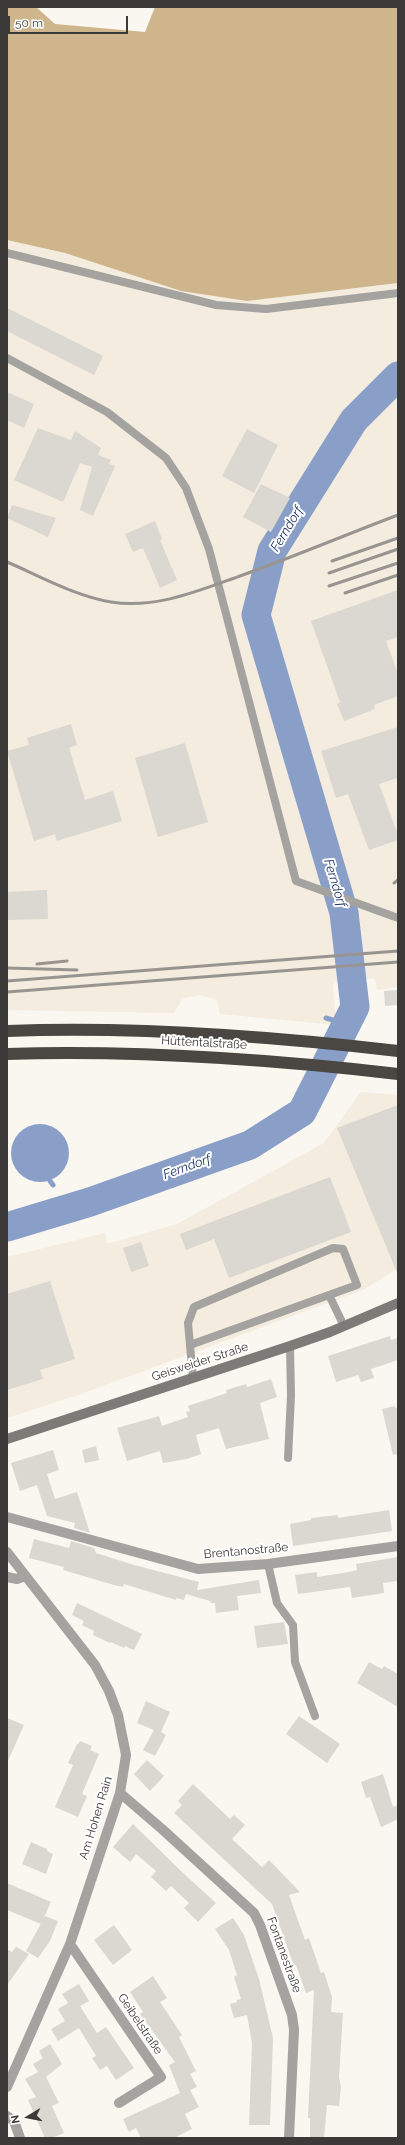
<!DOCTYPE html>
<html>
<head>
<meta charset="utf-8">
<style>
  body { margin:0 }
  #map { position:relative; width:405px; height:2145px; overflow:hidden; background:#faf6f0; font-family:Raleway,sans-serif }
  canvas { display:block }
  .frame { position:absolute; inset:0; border:8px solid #3c3a38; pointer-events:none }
  .north { position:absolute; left:8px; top:2097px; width:40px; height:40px; -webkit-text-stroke:3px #fff; paint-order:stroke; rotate:260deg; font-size:11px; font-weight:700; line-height:16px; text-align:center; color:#3c3a38 }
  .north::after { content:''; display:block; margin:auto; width:14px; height:18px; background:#3c3a38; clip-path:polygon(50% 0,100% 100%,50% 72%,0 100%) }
  .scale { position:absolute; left:8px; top:16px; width:120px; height:18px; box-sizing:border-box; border:2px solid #3c3a38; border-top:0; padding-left:5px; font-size:12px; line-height:14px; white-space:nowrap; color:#3c3a38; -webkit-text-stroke:3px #fff; paint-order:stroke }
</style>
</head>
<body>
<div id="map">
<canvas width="405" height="2145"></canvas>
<div class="frame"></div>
<div class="north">N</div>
<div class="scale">50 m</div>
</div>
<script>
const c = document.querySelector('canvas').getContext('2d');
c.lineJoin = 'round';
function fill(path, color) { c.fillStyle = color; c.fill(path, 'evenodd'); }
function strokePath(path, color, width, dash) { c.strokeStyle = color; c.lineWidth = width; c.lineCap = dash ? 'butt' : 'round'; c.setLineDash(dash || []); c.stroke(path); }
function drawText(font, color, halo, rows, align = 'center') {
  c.font = font + ' Raleway,sans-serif'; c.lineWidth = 4; c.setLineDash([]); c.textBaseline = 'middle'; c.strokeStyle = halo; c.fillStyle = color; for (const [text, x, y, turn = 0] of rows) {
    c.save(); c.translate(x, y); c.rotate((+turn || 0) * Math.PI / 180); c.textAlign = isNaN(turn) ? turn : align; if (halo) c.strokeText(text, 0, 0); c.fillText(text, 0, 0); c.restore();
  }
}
fill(new Path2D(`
  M 7,240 L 65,253 L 181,291 L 247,301 L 398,283 L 398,987 L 377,990 L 375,978 L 333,982 L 336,1025 L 220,1014 L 217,1000 L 200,995 L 183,998 L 174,1013 L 7,1010 Z
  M 361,1092 L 398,1095 L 398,1268 L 363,1290 L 84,1393 L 7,1418 L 7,1257 L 105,1233 L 107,1244 L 177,1224 L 324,1143 Z`), '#f3ecdf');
fill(new Path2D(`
  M 7,7 L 36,7 L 55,24 L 145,32 L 155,7 L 398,7 L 398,283 L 247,301 L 181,291 L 65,253 L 7,240 Z`), '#cfb58b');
fill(new Path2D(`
  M11 1153a29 29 0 1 1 58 0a29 29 0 1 1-58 0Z`), '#899fc8');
strokePath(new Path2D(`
  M 326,1018 L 346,1024
  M 50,1181 L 53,1185
  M 64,1198 L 71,1208`), '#899fc8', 5);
strokePath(new Path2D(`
  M 7,1227 L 90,1202 L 250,1145 L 302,1112 L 355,1007 L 344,913 L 256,615 L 272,551 L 354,420 L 398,376`), '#899fc8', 29);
fill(new Path2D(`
  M 7,308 L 103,356 L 94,375 L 7,331 Z
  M 7,392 L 34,404 L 24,428 L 7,420 Z
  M 38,428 L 71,440 L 75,431 L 101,448 L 98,455 L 111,460 L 109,464 L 115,466 L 93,516 L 80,510 L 92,467 L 80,463 L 63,502 L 14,480 Z
  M 247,429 L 278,445 L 254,493 L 222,476 Z
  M 261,484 L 290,498 L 271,532 L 243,517 Z
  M 12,505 L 56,518 L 48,537 L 7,518 Z
  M 155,521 L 162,539 L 160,540 L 177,580 L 160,588 L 143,548 L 133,552 L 125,534 Z
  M 398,590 L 398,637 L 386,641 L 398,674 L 398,696 L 374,705 L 375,709 L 344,721 L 337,704 L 340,702 L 311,621 Z
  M 71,724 L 77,745 L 69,748 L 85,800 L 113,791 L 122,821 L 57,841 L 55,834 L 34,841 L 7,751 L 29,745 L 27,738 Z
  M 398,727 L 398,778 L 379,784 L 398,835 L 398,840 L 369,850 L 348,794 L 336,798 L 321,751 Z
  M 185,743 L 208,822 L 158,837 L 135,758 Z
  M 47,890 L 48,919 L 7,920 L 7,892 Z
  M 398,990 L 398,1005 L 385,1006 L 384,991 Z
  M 398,1105 L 398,1275 L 337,1128 Z
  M 330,1177 L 351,1232 L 229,1278 L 214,1239 L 186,1250 L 180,1234 Z
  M 141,1242 L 149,1266 L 131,1272 L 123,1248 Z
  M 50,1281 L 75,1359 L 40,1370 L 43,1379 L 7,1390 L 7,1294 Z
  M 390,1336 L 391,1340 L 398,1338 L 398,1360 L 371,1369 L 374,1378 L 361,1382 L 358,1375 L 336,1382 L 328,1356 Z
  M 271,1379 L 277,1397 L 260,1403 L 269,1439 L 226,1449 L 219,1428 L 196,1435 L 201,1454 L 187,1459 L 163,1463 L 160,1451 L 127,1461 L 117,1428 L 159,1416 L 162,1426 L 188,1417 L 186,1412 L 190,1411 L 188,1406 L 227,1393 L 226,1390 L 246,1384 L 247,1387 Z
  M 395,1406 L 395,1408 L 398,1407 L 398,1454 L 393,1455 L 382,1409 Z
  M 96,1446 L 99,1460 L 85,1463 L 82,1450 Z
  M 53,1450 L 59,1470 L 47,1474 L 55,1499 L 77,1492 L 90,1533 L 74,1528 L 75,1523 L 47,1516 L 37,1485 L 20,1491 L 11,1463 Z
  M 389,1510 L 392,1531 L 293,1546 L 290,1524 L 311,1520 L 311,1518 L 338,1515 L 338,1518 Z
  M 34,1539 L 69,1548 L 71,1541 L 94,1548 L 96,1553 L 134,1565 L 199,1582 L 197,1590 L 259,1580 L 261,1593 L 237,1596 L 239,1610 L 216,1613 L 215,1603 L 211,1603 L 210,1601 L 186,1594 L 184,1600 L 176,1598 L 176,1600 L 124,1584 L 123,1587 L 114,1585 L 63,1570 L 64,1567 L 29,1558 Z
  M 398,1557 L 398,1581 L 383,1583 L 384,1593 L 352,1598 L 350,1587 L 298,1594 L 295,1575 L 317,1572 L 317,1577 L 349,1572 L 357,1570 L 356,1564 Z
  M 77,1603 L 142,1634 L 134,1650 L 125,1646 L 124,1648 L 111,1642 L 110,1643 L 93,1635 L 94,1631 L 82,1625 L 84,1621 L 72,1615 Z
  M 284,1622 L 288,1644 L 257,1648 L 254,1626 Z
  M 369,1662 L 382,1669 L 384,1666 L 398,1674 L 398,1707 L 357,1683 Z
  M 146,1701 L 170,1712 L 161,1732 L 166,1735 L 155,1756 L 143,1750 L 154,1730 L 137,1723 Z
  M 299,1716 L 340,1744 L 327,1763 L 286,1734 Z
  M 7,1718 L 24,1725 L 7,1763 Z
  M 80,1741 L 92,1746 L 90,1750 L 99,1754 L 82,1794 L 87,1796 L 78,1817 L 55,1807 L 73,1765 L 68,1763 L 77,1744 L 78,1744 Z
  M 147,1760 L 164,1776 L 150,1791 L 134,1774 Z
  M 383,1774 L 393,1807 L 398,1805 L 398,1819 L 381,1827 L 370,1797 L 366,1798 L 361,1782 Z
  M 193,1784 L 230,1819 L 234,1815 L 245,1825 L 232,1839 L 262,1867 L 269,1860 L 300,1892 L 289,1895 L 305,1940 L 309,1938 L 321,1973 L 324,1972 L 332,1997 L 331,2012 L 343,2013 L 339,2078 L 341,2087 L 339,2106 L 327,2105 L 324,2138 L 310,2138 L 310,2118 L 308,2118 L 314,1990 L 306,1993 L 296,1965 L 294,1966 L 272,1904 L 174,1813 L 182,1805 L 178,1801 Z
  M 133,1824 L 183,1873 L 216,1903 L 198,1922 L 184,1908 L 189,1903 L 171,1886 L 166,1891 L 151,1877 L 156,1871 L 136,1854 L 130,1862 L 113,1847 Z
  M 31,1842 L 47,1849 L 47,1851 L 53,1854 L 46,1874 L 22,1864 Z
  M 7,1883 L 51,1902 L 41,1924 L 7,1910 Z
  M 45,1916 L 58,1921 L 50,1941 L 38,1958 L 26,1951 Z
  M 233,1918 L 244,1935 L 259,1979 L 273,2038 L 270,2125 L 249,2125 L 252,2043 L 247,2015 L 234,2018 L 230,2004 L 237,2002 L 237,2000 L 241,1999 L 234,1977 L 237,1975 L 229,1950 L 215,1929 Z
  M 114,1925 L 132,1950 L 113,1965 L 94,1940 Z
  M 16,1947 L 29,1954 L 7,1985 L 7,1949 L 12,1952 Z
  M 153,1976 L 167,1998 L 160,2002 L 182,2035 L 179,2037 L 196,2071 L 190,2074 L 197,2087 L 190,2090 L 199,2107 L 185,2114 L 192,2129 L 174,2138 L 141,2138 L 136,2128 L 129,2132 L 123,2119 L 180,2093 L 169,2065 L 175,2062 L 140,2014 L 143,2012 L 130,1992 Z
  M 79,1984 L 89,2001 L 80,2006 L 97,2033 L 106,2027 L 134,2068 L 116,2080 L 107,2066 L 100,2070 L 92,2058 L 96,2056 L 79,2028 L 58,2041 L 51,2029 L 65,2021 L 58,2009 L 68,2003 L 62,1994 Z
  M 50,2044 L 62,2064 L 46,2077 L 59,2103 L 52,2106 L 64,2133 L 52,2138 L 45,2138 L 28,2100 L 36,2097 L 25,2079 L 38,2072 L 33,2064 L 43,2058 L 39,2051 Z`), '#dbd7d1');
strokePath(new Path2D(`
  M 7,253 L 216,305 L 266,309 L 398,293
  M 7,358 L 107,412 L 166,458 L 186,488 L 209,549 L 296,881 L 398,918
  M 190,1345 L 329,1295
  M 193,1378 L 188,1323 L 194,1307 L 333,1248 L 343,1249 L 357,1285 L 329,1295 L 344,1326
  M 288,1458 L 291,1396 L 290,1346
  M 268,1564 L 277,1603 L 293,1625 L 295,1662 L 315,1716`), '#a4a3a0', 8);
strokePath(new Path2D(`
  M 7,1517 L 198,1569 L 268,1564 L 398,1546
  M 7,1552 L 95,1665 L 109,1691 L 118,1715 L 126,1755 L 120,1793 L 70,1944 L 7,2087
  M 7,1577 L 17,1579 L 25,1576
  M 120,1793 L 162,1829 L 254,1913 L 260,1925 L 292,2015 L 294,2030 L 289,2138
  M 70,1944 L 161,2077 L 119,2103
  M 7,2116 L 14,2121 L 20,2138`), '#a4a3a0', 10);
strokePath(new Path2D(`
  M 7,1439 L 290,1346 L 330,1332 L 398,1303`), '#7d7b77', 10);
strokePath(new Path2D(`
  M 7,1031 C 137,1026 269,1036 398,1051
  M 7,1054 C 138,1050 268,1059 398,1074`), '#4a4742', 12);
strokePath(new Path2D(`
  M 332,561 L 398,538
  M 7,562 C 40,576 75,596 111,602 C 156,609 198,591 240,576 C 293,557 345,535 398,515
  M 329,573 L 398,549
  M 329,586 L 398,563
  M 345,593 L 398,575
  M 394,883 L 398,880
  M 37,964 L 67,961
  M 7,968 L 77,970
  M 7,981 L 398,951
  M 7,992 L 398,962`), '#989591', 3);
drawText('12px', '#3c3a38', '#fff', [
  ["Hüttentalstraße",204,1043,3],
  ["Geisweider Straße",200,1362,-18],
  ["Brentanostraße",246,1551,-5],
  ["Am Hohen Rain",96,1818,-73],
  ["Fontanestraße",284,1955,70],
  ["Geibelstraße",140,2024,56]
]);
drawText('italic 13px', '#1b3467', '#fff', [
  ["Ferndorf",287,529,-59],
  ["Ferndorf",335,883,73],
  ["Ferndorf",187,1167,-20]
]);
</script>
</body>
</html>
